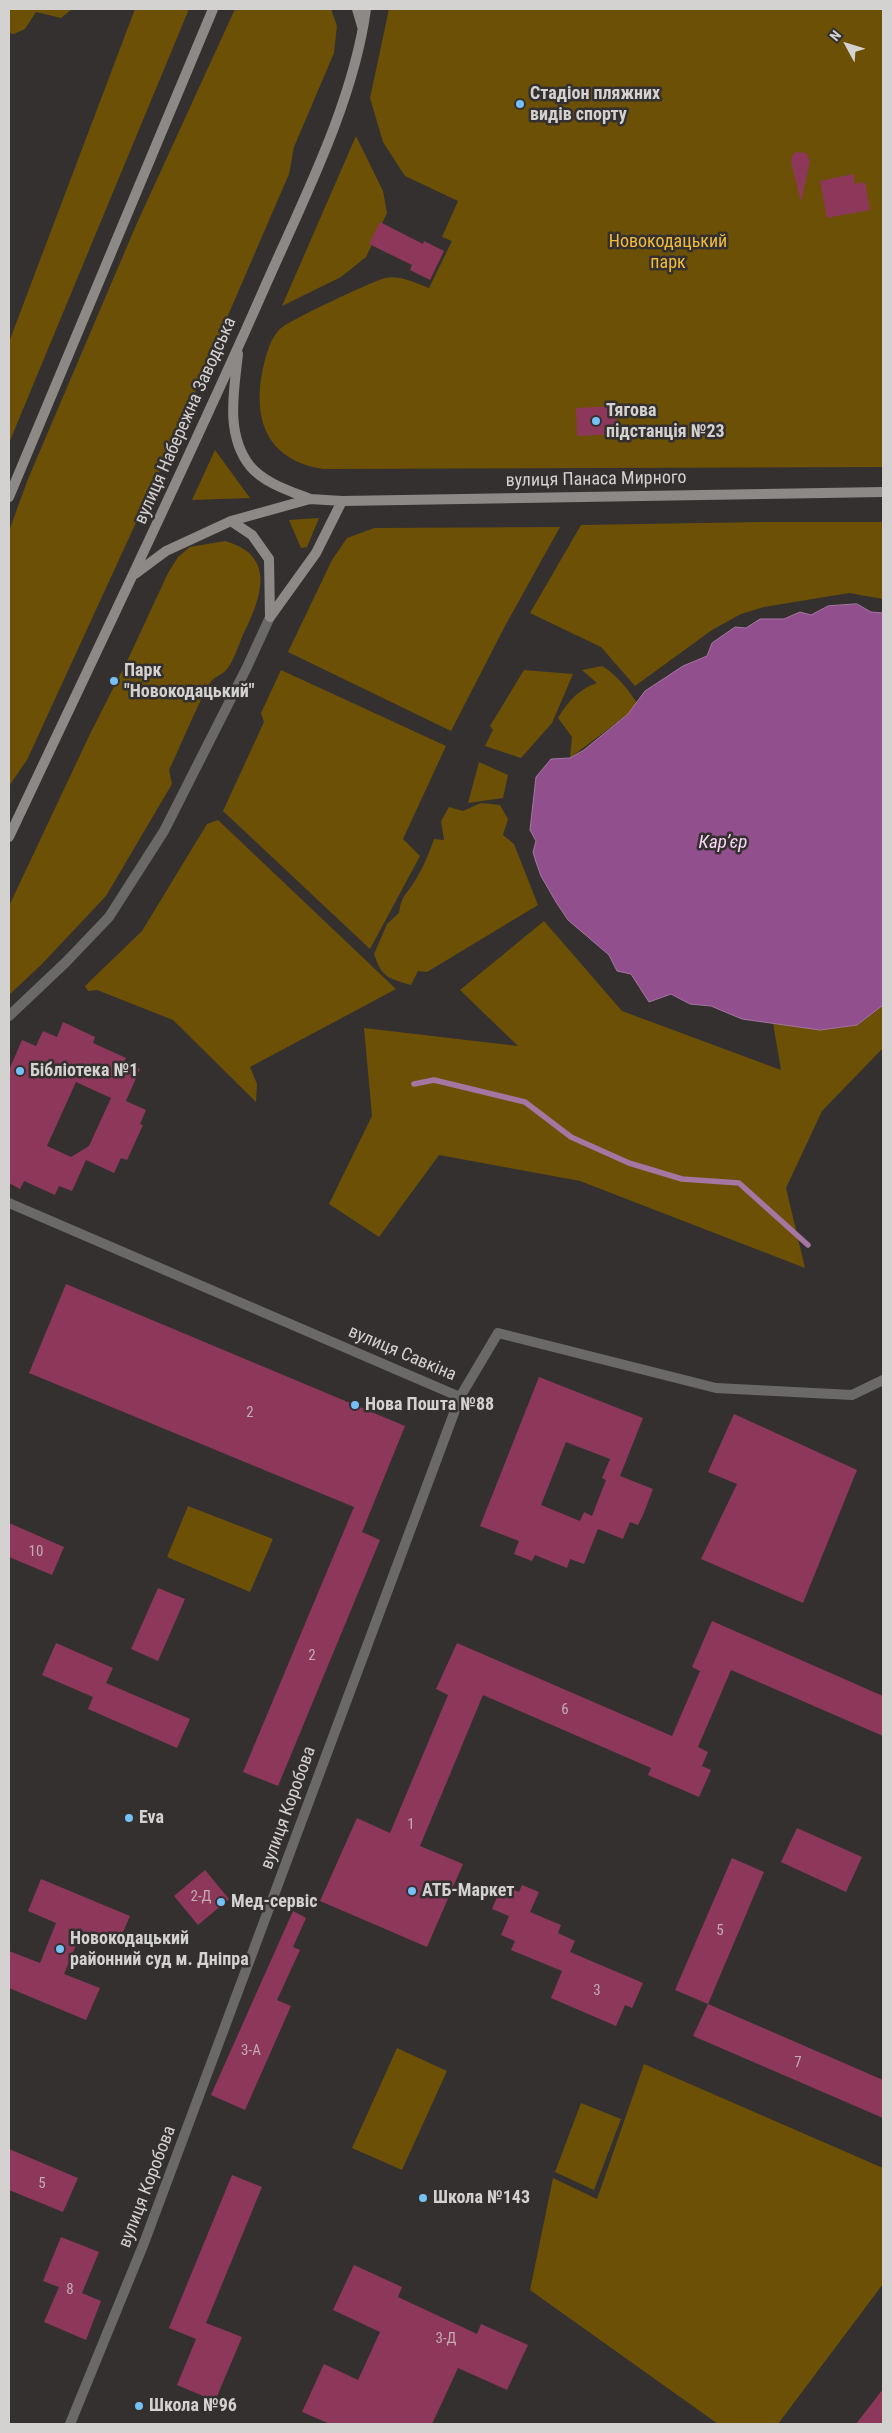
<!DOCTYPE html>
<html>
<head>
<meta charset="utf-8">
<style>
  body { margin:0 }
  #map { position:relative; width:892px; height:2433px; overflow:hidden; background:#34302f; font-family:"Roboto Condensed",sans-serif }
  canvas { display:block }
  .frame { position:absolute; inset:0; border:10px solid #d4d1d1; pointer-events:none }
  .north { position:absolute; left:822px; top:20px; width:50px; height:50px; -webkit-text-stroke:4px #34302f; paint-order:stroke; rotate:309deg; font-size:14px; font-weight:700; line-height:20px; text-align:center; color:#d4d1d1 }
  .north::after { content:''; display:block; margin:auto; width:18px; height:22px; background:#d4d1d1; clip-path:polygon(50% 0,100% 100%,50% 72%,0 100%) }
</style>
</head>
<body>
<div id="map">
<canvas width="892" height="2433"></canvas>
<div class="frame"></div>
<div class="north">N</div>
</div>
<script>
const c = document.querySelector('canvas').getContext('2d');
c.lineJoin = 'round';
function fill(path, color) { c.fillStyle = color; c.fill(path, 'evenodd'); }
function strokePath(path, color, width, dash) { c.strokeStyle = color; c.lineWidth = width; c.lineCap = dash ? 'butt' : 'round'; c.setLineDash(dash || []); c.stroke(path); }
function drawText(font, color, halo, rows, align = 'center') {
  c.font = font + ' "Roboto Condensed",sans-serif'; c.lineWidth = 5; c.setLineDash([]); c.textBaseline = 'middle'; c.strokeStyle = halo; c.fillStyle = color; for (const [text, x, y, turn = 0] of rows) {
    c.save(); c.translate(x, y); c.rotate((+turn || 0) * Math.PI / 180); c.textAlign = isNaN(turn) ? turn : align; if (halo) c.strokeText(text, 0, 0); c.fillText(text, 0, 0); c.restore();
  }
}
fill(new Path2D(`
  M 9,9 L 72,9 L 61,18 L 36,12 L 25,29 L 14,34 L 9,33 Z
  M 135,9 L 189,9 L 9,443 L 9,342 Z
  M 235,9 L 331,9 L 337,26 L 334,53 L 294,147 L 289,174 L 179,429 L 27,760 L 9,786 L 9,531 L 28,479 L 137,223 Z
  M 389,9 L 883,9 L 883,467 L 323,469 C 267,460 252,420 263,368 C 266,356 270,339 279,330 C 285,322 373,281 385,278 C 399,275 416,283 429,288 L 452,241 L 442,237 L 458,201 L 405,176 L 383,142 L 370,98 Z
  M 356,136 L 383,191 L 387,213 L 366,257 L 341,277 L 282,306 Z
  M 215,450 L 250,498 L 192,500 Z
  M 319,518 L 307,547 L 301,548 L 289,520 Z
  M 762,522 L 883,522 L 883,599 L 849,593 L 764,607 L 741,614 L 712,630 L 635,686 L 601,647 L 530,613 L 581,525 Z
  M 560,527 L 505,626 L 451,731 L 288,652 L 332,560 L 347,538 L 374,528 Z
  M 225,541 C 279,556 260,601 242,637 C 238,647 234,660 227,669 C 223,675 214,676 210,683 C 194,711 183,741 169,770 L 172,784 L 106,896 L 41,965 L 9,995 L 9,906 L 90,734 L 129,657 L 168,573 L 178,557 L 190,547 Z
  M 602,666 C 617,675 627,688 637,703 L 628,714 L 570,758 L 572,737 L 558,718 C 567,702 579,689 597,683 L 582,670 Z
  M 281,670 L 446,746 L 403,839 L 420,856 L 370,949 L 223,811 L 264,722 L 261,713 Z
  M 524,670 L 573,674 L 552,723 L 521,758 L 485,746 L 493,730 L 490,726 Z
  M 479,762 L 508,775 L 503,798 L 468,803 Z
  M 481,803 L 500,805 L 508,819 L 503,835 L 514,844 L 538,905 L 427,972 L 418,971 L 411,985 C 388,978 382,978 374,954 L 387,924 L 399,913 C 402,893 407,895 416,879 C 424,866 429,853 434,839 L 444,840 L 441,821 L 449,807 L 463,811 Z
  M 218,820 L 396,989 L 250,1067 L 257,1084 L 256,1102 L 173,1020 L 97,990 L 88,991 L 85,986 L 142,931 L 207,824 Z
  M 544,921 L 622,1011 L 781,1070 L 773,1023 L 820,1030 L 857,1025 L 883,1005 L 883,1048 L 822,1111 L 786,1188 L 805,1268 L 580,1181 L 439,1155 L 379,1237 L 329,1204 L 372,1116 L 364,1028 L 518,1046 L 460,990 Z
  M 188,1506 L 273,1539 L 250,1592 L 167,1557 Z
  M 397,2048 L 447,2071 L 402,2170 L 352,2148 Z
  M 644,2064 L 883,2168 L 883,2284 L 778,2424 L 718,2424 L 530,2290 L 553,2178 L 597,2199 Z
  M 581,2103 L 621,2119 L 594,2190 L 555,2172 Z`), '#6b5006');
const water = new Path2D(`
  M 857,604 L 871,612 L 883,613 L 883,1005 L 857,1025 L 820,1030 L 742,1019 L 711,1006 L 690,1004 L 671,994 L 649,1002 L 631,974 L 617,971 L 609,955 L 568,920 L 556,902 L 541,876 L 536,862 L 533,852 L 536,841 L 530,830 L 536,777 L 551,759 L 570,758 L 584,750 L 628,714 L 645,691 L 683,666 L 707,656 L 712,643 L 735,627 L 746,628 L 760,619 L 784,619 L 800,612 L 811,615 L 828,606 Z`);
fill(water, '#914f8d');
strokePath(water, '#a576a1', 1);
strokePath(new Path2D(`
  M 414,1084 L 434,1080 L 525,1102 L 571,1137 L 629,1163 L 682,1179 L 739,1183 L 808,1245`), '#a576a1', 5.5);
fill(new Path2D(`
  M 796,152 L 806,153 L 810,161 L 801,202 L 791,162 L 792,156 Z
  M 853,174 L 855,184 L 865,182 L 870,210 L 827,218 L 820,181 Z
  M 380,222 L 423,244 L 424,241 L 444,251 L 430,280 L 410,270 L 412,265 L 369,244 Z
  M 616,406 L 617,434 L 577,436 L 576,408 Z
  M 63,1022 L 95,1037 L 93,1043 L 126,1058 L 124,1062 L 140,1069 L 126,1101 L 146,1110 L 140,1124 L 143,1125 L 127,1160 L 121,1158 L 114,1173 L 86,1160 L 72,1191 L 59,1186 L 55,1195 L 24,1181 L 20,1189 L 9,1183 L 9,1070 L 22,1040 L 36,1046 L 43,1031 L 57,1037 ZM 76,1082 L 111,1098 L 89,1146 L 71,1157 L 47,1146 Z
  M 66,1284 L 405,1426 L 362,1532 L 380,1540 L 278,1786 L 243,1772 L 354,1507 L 29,1373 Z
  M 539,1377 L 643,1418 L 620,1476 L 653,1489 L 643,1515 L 638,1525 L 630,1522 L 623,1539 L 598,1529 L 584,1564 L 570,1559 L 567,1568 L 535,1555 L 532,1561 L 514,1554 L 519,1541 L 480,1526 ZM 566,1442 L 610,1459 L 602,1478 L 606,1480 L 592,1516 L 584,1512 L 580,1521 L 541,1505 Z
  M 734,1414 L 857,1470 L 803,1603 L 701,1559 L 737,1484 L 708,1472 Z
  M 9,1523 L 64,1547 L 52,1575 L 9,1557 Z
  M 158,1588 L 185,1599 L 158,1661 L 131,1649 Z
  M 712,1621 L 883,1696 L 883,1736 L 731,1670 L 698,1747 L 708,1752 L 702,1766 L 711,1770 L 699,1797 L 648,1775 L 651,1768 L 483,1695 L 420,1846 L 463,1864 L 427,1947 L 320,1901 L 357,1818 L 390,1833 L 448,1695 L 436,1689 L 457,1643 L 672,1736 L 700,1671 L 692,1667 Z
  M 56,1643 L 113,1668 L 106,1683 L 190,1719 L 177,1748 L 88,1709 L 93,1697 L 42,1675 Z
  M 797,1828 L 862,1857 L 846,1892 L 781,1862 Z
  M 732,1858 L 764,1872 L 708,2004 L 675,1990 Z
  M 205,1870 L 229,1899 L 198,1925 L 174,1896 Z
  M 41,1879 L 130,1916 L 117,1946 L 82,1931 L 64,1974 L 100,1988 L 86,2020 L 9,1988 L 9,1951 L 40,1963 L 56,1923 L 28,1911 Z
  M 502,1885 L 519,1892 L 522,1885 L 539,1892 L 530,1912 L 561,1925 L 558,1933 L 575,1941 L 570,1952 L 643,1983 L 632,2008 L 625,2005 L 616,2026 L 551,1998 L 562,1971 L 511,1950 L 515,1941 L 501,1935 L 509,1916 L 492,1909 Z
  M 293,1911 L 306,1918 L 293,1947 L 300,1950 L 277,2000 L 291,2006 L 245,2110 L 211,2095 Z
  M 708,2004 L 883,2080 L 883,2118 L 693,2036 Z
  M 9,2149 L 78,2178 L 63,2212 L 9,2190 Z
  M 232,2175 L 262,2187 L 206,2323 L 242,2337 L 215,2401 L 177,2385 L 196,2339 L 169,2328 Z
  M 61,2237 L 99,2252 L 82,2293 L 101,2301 L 86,2340 L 44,2322 L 59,2287 L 43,2281 Z
  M 354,2265 L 402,2287 L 398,2297 L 477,2334 L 481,2324 L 528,2345 L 507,2390 L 458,2368 L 432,2424 L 330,2424 L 302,2412 L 324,2364 L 358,2380 L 380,2332 L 333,2310 Z
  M 883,2389 L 883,2424 L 856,2424 Z`), '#8d385a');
strokePath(new Path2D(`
  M 9,1016 L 66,962 L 109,917 L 164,831 L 247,667 L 270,617
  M 9,1203 L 460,1397
  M 70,2424 L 144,2243 L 460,1397 L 498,1333 L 716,1388 L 852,1395 L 883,1380`), '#6b6968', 10);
strokePath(new Path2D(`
  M 357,9 L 362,26
  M 238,354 C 234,391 225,434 250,466 C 264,483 290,491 310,499
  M 9,497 L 213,9
  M 231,521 L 252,535 L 269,559 L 270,617
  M 135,574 L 166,551 L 231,521 L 310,499 L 342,501 L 883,492
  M 270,617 L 316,553 L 342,501
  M 9,837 C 93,658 180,479 260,298 C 299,208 353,106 366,9`), '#8c8987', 10);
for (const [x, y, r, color] of [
  [520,104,5,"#75c0f6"],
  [596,421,5,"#75c0f6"],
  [114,681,5,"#75c0f6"],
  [20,1071,5,"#75c0f6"],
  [355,1405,5,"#75c0f6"],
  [129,1818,5,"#75c0f6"],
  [412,1891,5,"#75c0f6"],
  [221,1902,5,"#75c0f6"],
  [60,1949,5,"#75c0f6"],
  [423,2198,5,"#75c0f6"],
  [139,2406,5,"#75c0f6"]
]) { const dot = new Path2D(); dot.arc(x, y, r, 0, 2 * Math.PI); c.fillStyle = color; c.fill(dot); strokePath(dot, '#34302f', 2); }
drawText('15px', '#c2abb3', null, [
  ["2",250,1413],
  ["10",36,1552],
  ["2",312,1656],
  ["6",565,1710],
  ["1",411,1825],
  ["2-Д",201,1897],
  ["5",720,1931],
  ["3",597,1991],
  ["3-А",251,2051],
  ["7",798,2063],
  ["5",42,2184],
  ["8",70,2290],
  ["3-Д",446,2339]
]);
drawText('bold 18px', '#d4d1d1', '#34302f', [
  ["Стадіон пляжних",530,94],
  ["видів спорту",530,115],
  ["Тягова",606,411],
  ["пiдстанцiя №23",606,432],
  ["Парк",124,671],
  ["\"Новокодацький\"",124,692],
  ["Бібліотека №1",30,1071],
  ["Нова Пошта №88",365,1405],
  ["Eva",139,1818],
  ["АТБ-Маркет",422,1891],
  ["Мед-сервіс",231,1902],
  ["Новокодацький",70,1939],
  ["районний суд м. Дніпра",70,1960],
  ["Школа №143",433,2198],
  ["Школа №96",149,2406]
], 'left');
drawText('18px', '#f2bc3a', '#34302f', [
  ["Новокодацький",668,242],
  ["парк",668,263]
]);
drawText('18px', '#d4d1d1', '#34302f', [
  ["вулиця Набережна Заводська",186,421,-66],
  ["вулиця Панаса Мирного",596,480,-1],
  ["вулиця Савкіна",402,1354,23],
  ["вулиця Коробова",289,1808,-70],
  ["вулиця Коробова",148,2187,-69]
]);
drawText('italic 19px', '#f9d4f6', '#34302f', [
  ["Кар’єр",723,843]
]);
</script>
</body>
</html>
